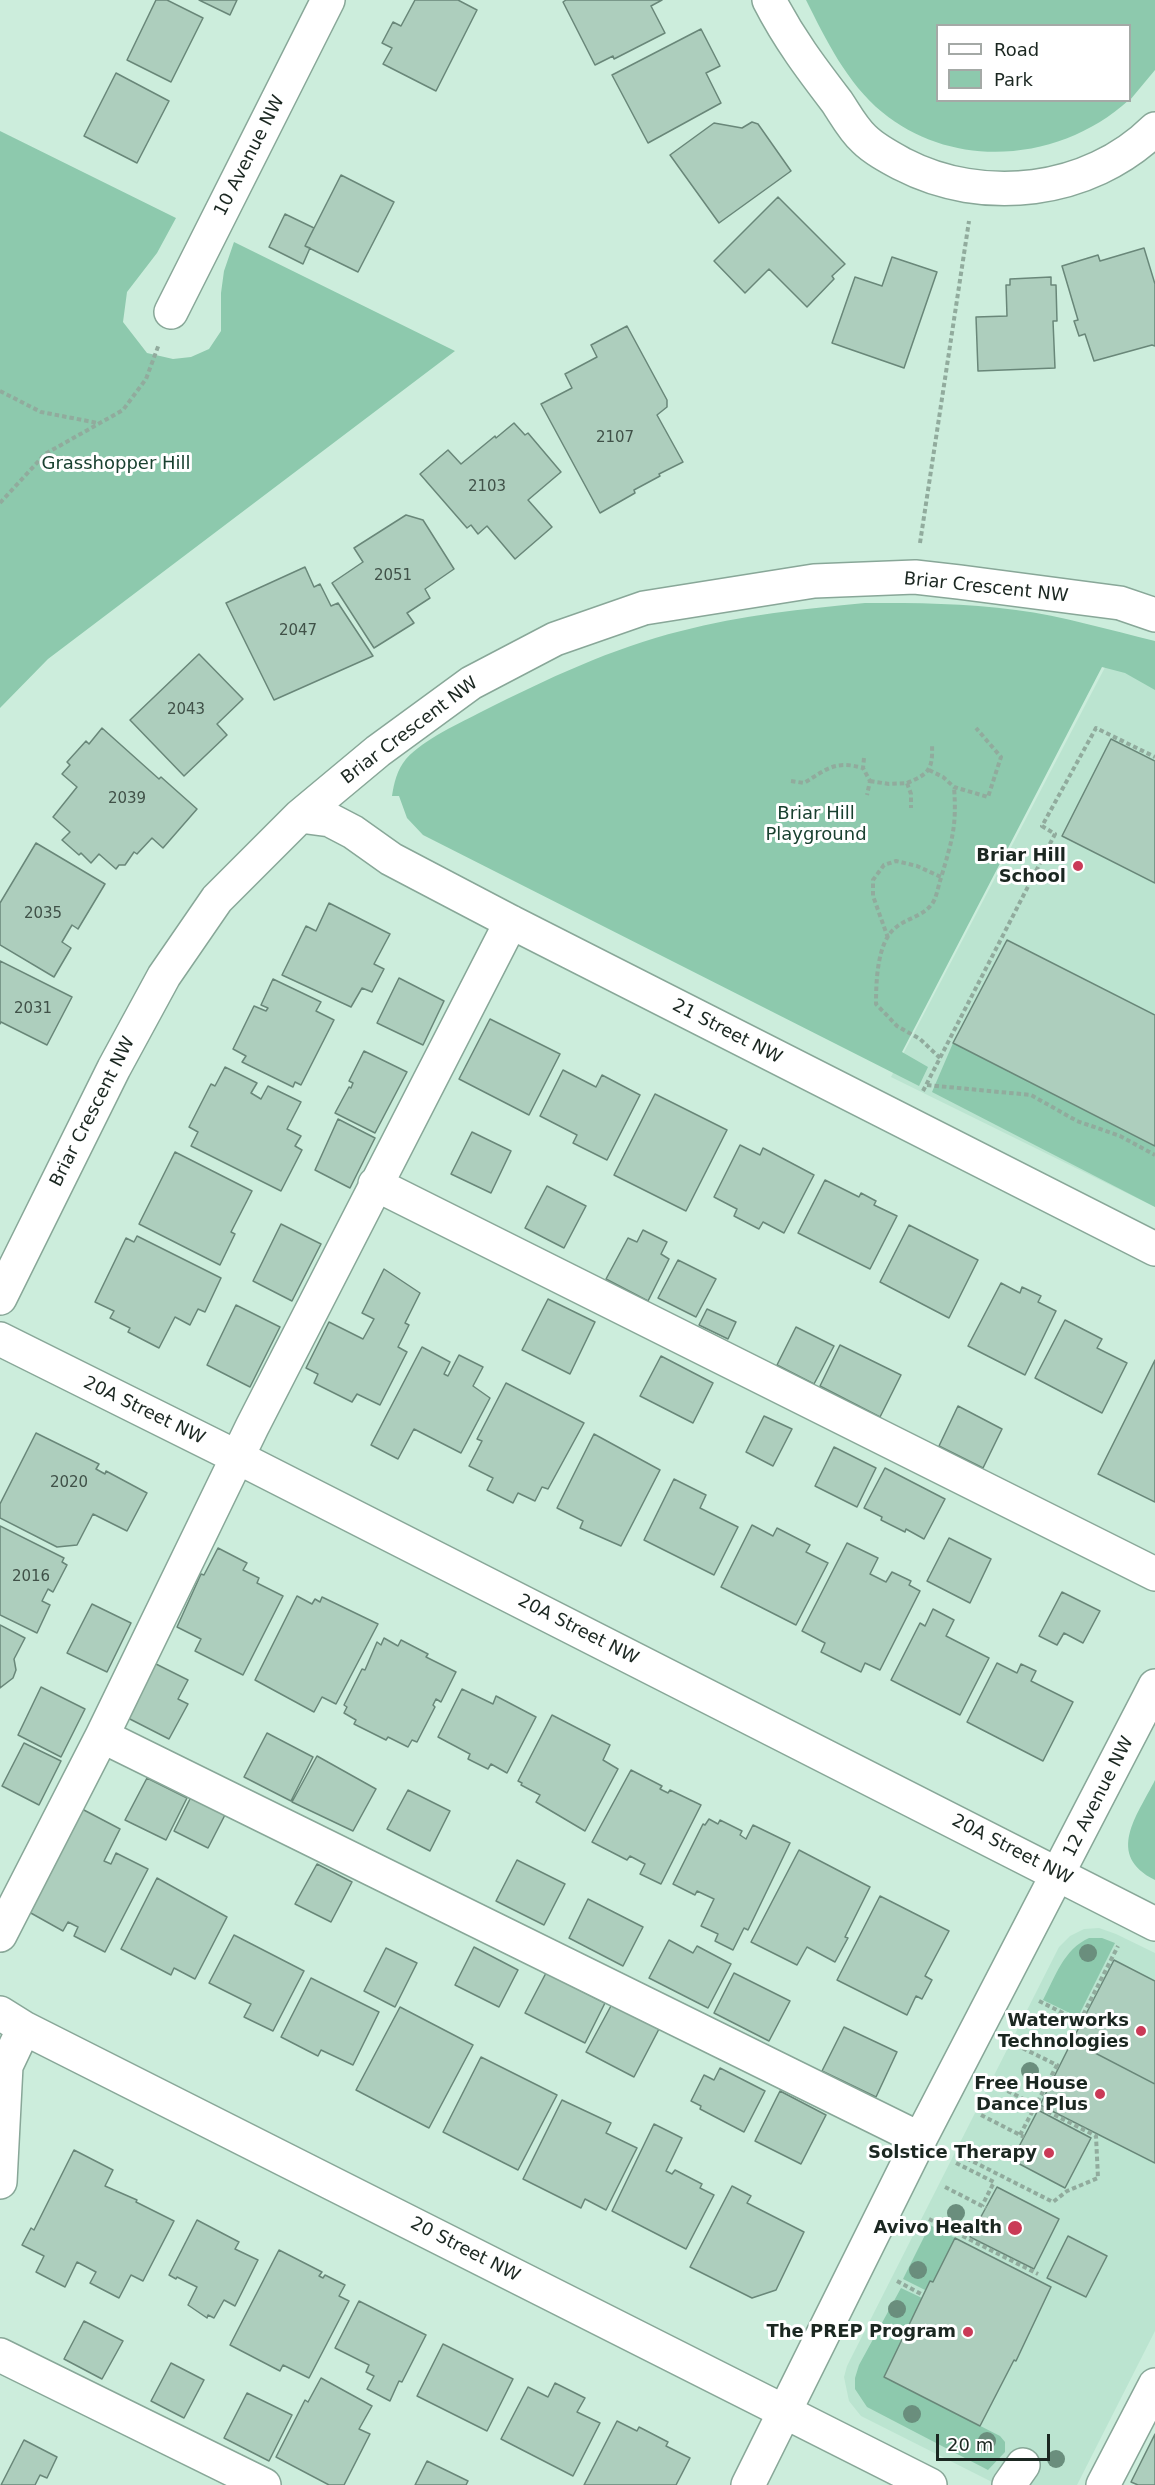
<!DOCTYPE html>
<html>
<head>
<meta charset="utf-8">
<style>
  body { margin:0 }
  #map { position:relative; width:1155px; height:2485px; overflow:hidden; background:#cceddc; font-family:"DejaVu Sans",sans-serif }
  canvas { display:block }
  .legend { position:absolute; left:936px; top:24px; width:195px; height:78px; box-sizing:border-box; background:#fff; border:2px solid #a4a9a6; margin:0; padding:8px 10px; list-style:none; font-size:18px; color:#1b2721 }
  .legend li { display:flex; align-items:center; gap:12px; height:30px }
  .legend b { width:30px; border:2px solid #a4a9a6 }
  .scale { position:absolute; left:936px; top:2434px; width:114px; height:27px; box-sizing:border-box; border:3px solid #1b2721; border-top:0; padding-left:8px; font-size:18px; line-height:21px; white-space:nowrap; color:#1b2721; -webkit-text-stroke:4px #fff; paint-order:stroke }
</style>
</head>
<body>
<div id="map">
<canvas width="1155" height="2485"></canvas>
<ul class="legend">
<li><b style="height:8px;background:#fff"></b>Road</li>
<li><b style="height:16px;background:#8dc9ad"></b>Park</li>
</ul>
<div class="scale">20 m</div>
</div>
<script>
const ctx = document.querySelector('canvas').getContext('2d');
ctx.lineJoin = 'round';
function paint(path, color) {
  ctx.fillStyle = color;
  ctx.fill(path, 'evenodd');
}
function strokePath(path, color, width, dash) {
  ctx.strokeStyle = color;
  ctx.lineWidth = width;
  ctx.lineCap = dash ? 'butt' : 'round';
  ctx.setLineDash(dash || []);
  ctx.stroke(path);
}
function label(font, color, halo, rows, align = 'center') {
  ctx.font = font + ' "DejaVu Sans",sans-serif';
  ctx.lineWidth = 6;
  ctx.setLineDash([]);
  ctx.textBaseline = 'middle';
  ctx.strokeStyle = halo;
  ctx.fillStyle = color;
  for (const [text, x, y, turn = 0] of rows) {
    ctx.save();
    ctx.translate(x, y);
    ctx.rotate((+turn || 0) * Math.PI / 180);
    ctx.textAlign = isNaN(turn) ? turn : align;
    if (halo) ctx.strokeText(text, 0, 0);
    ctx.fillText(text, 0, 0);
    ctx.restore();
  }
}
const built = new Path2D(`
  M1113,652l42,3v552l-264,-130z
  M1099,1928l17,6 39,19v378l-78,154h-79l-137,-69 -12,-15 -5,-24 3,-11 212,-419 11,-11 14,-7z`);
const green = new Path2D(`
  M806,0h349v70l-25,30v-74h-192v74h191c-67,61 -174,72 -247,12 -35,-29 -56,-72 -76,-112z
  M0,131l176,87 -19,35 -30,39 -4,30 24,31 26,6 18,-2 18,-8 12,-18v-38l3,-22 10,-29 221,109 -407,308 -48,49z
  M865,603c51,0 101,0 151,7 47,6 93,20 139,31v49l-30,-17 -23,-6 -200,385 26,15 -9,19 -496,-251 -16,-17 -8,-22h-7c2,-13 5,-26 14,-37 18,-20 54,-36 77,-48 64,-32 129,-63 198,-80 60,-16 122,-22 184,-28z
  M953,1043l202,103v61l-223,-115z
  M1155,1780v100c-50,-25 -18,-64 0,-100z
  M1089,1938h13l13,5 -37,74 -35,-17c12,-23 21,-51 46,-62z
  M930,2225l25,13 -22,44 -3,-1 -5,9 -22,-11z
  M901,2288l21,10 -38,79 116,59 5,6v10l-17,18 -121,-63 -12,-18v-11l4,-13z`);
const building = new Path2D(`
  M156,0h11l36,18 -32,64 -44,-22z
  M199,0h38l-7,15z
  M415,0h43l19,10 -41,81 -53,-27 9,-16 -10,-5 11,-21 8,4z
  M566,0h96l-11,6 14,27 -51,26 -1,-3 -18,9 -32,-63z
  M701,29l19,37 -14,7 15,30 -73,40 -36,-68z
  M116,73l53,28 -32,62 -53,-27z
  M752,122l6,2 33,47 -72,52 -49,-68 44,-32 28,5z
  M341,175l53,27 -36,70 -53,-26z
  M778,197l67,67 -13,12 2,3 -27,28 -38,-38 -24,24 -31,-32z
  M285,214l29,14 -9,18 5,2 -7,16 -34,-17z
  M1144,248l11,36v62l-3,-1 -58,16 -9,-27 -6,2 -5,-15 4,-1 -16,-54 36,-11 2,6z
  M892,257l45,15 -33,96 -72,-25 23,-66 27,9z
  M1051,277v8h5l1,36h-4l2,47 -77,3 -2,-54 31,-1 -1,-31h4v-6z
  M627,326l40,74v7l-10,8 26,47 -24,12 1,2 -26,14 1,3 -35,20 -59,-109 31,-16 -7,-14 32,-17 -6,-12z
  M514,423l11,12 3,-2 33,39 -33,28 24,27 -37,32 -28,-33 -9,8 -7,-9 -4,3 -47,-54 28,-24 13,14 34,-28 1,2z
  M406,515l17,5 31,49 -29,20 5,9 -23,15 7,10 -40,25 -42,-65 31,-21 -9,-14z
  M305,567l9,20 6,-3 11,22 7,-3 35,53 -99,44 -48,-97z
  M199,654l44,45 -26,25 10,11 -43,41 -54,-56z
  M102,728l57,51 2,-2 36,32 -34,39 -11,-10 -15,16 -3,-2 -9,13h-6l-3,4 -17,-15 -8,9 -10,-10 -2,2 -17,-15 8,-8 -17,-15 24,-30 -15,-13 8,-9 -3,-3 19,-21 3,3z
  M1111,739l44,22v122l-93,-47z
  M36,843l69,41 -27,45 -6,-4 -10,17 9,6 -17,29 -54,-32v-42z
  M329,903l61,31 -16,30 10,5 -12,23 -10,-4 -11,19 -69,-32 24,-49 10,5z
  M1007,940l148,75v131l-202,-103z
  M0,961l72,36 -25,48 -46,-23 -1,2z
  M399,978l45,23 -21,44 -46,-22z
  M273,979l48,23 -5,9 18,9 -33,65 -6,-3 -2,5 -51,-25 4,-6 -13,-7 21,-43 12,5 2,-3 -7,-3z
  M490,1019l70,35 -31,61 -70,-36z
  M364,1051l43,21 -32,61 -40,-20 14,-26 2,1 2,-5 -4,-2z
  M225,1067l32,16 -6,10 10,6 7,-13 33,16 -14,27 14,7 -6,10 7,4 -21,41 -90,-45 7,-14 -9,-5 22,-43 4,2z
  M563,1070l33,17 6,-12 38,20 -33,65 -34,-17 4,-8 -37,-19z
  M655,1094l72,36 -41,81 -72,-36z
  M338,1119l37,19 -25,50 -35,-18z
  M472,1132l39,19 -20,42 -40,-19z
  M740,1145l20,10 3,-7 51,27 -30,58 -21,-11 -4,7 -25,-13 3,-7 -23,-12z
  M175,1152l77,39 -21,41 4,2 -15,31 -81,-41z
  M825,1180l34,17 2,-4 15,8 -2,4 23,11 -27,53 -72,-36z
  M547,1186l39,20 -22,42 -39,-20z
  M281,1224l40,20 -29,57 -39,-20z
  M909,1225l69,35 -29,58 -69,-36z
  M643,1230l24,12 -6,12 8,5 -21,42 -42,-22 22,-41 9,4z
  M137,1236l84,42 -16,34 -7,-3 -8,16 -15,-8 -16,31 -31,-16 2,-4 -20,-10 4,-7 -19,-9 31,-64 8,4z
  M678,1260l38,19 -20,38 -38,-19z
  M384,1269l36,24 -15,30 4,2 -11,22 9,5 -27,53 -23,-11 -5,8 -38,-19 4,-9 -12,-6 23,-46 34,17 11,-20 -12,-6z
  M1001,1283l19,10 2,-6 19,9 -3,6 18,9 -31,64 -57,-29z
  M548,1299l47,23 -25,52 -48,-24z
  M236,1305l44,22 -30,60 -43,-22z
  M707,1309l29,13 -8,17 -29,-14z
  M1065,1320l37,19 -5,9 30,15 -25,50 -67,-35z
  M796,1327l38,19 -20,38 -37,-19z
  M840,1345l61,30 -21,42 -60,-31z
  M422,1347l28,15 -6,12 4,2 11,-21 24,12 -10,19 17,12 -29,55 -47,-24 -16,30 -27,-14z
  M661,1356l52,27 -20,40 -53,-27z
  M1155,1360v142l-57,-28z
  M506,1383l78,40 -36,66 -6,-2 -7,14 -17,-8 -5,10 -26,-13 6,-12 -24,-12 13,-25 -5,-2z
  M958,1406l44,23 -19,39 -44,-22z
  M764,1416l28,13 -19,37 -27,-14z
  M36,1433l63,31 -3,5 9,5 1,-3 41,22 -20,38 -34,-17 -16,31 -20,2 -57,-29v-14z
  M594,1434l66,36 -39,76 -41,-18 3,-7 -26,-13z
  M834,1447l42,21 -19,39 -42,-21z
  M885,1468l60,31 -21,40 -18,-10 -1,3 -24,-12 1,-3 -18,-9z
  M674,1479l32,16 -6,13 38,19 -24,48 -70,-35z
  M752,1525l21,11 4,-8 33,17 -4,7 22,11 -32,62 -75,-38z
  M0,1526l64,32 -2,4 5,3 -14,27 -5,-3 -6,12 8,4 -13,28 -37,-18z
  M949,1538l42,21 -21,44 -43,-22z
  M847,1543l31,15 -8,16 16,8 6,-10 19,9 -2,4 11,6 -40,79 -15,-7 -4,9 -40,-20 4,-9 -23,-12z
  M218,1548l29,15 -4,7 16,8 -2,5 26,13 -40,79 -48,-24 6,-12 -24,-12 24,-53 3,1z
  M1062,1592l38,19 -17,32 -19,-10 -7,12 -18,-9z
  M297,1596l15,8 3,-5 5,3 2,-5 56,27 -42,80 -14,-7 -8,15 -59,-32z
  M92,1604l39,19 -24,49 -40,-19z
  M933,1609l21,11 -8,16 43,22 -29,57 -69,-35 29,-57 5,3z
  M0,1625l25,13 -11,21 2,11 -3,8 -13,10z
  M384,1638l14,8 3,-6 27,14 -2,3 30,15 -15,30 -5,-3 -3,6 2,2 -18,35 -5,-2 -4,7 -20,-10 -2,3 -32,-16 2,-4 -12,-7 3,-6 -3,-2 18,-36 3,1 12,-28 4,3z
  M152,1662l36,18 -10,19 10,5 -19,35 -45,-23z
  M997,1663l20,10 4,-9 15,7 -5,10 42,21 -30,59 -76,-39z
  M41,1687l44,22 -24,48 -43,-22z
  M462,1689l31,15 3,-8 40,21 -29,56 -16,-9 -3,5 -20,-10 2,-5 -32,-17z
  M552,1715l58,30 -7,15 15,9 -33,62 -49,-29 4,-7 -19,-10 1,-2 -4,-2z
  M267,1733l46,24 -22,44 -47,-24z
  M24,1743l37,18 -22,44 -37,-19z
  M317,1756l59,33 -23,42 -61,-29z
  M631,1770l31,16 -2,3 8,4 2,-3 31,15 -40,79 -21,-10 5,-10 -15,-8 -3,4 -35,-18z
  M147,1778l40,20 -21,42 -41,-20z
  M408,1790l42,21 -20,40 -43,-22z
  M193,1793l34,18 -19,37 -34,-17z
  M82,1809l38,20 -16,32 7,3 5,-11 32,16 -43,83 -31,-16 4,-9 -10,-5 -5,9 -34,-19z
  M709,1819l9,5 2,-4 22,11 -2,4 6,4 7,-14 37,18 -42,87 -4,-2 -11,22 -18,-9 3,-7 -17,-8 13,-27 -17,-8 -2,4 -22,-11 30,-60 2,1z
  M799,1850l71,37 -25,50 3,1 -13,24 -28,-15 -10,18 -46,-23z
  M517,1860l48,24 -21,41 -48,-24z
  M317,1864l35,18 -21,40 -36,-18z
  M157,1878l70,39 -32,62 -21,-11 -3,7 -50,-26z
  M880,1896l69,35 -24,45 7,4 -10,19 -6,-3 -9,19 -70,-35z
  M588,1899l55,28 -20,39 -54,-28z
  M234,1935l70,36 -31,60 -29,-14 7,-13 -42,-21z
  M669,1940l24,13 4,-7 34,18 -23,44 -59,-30z
  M474,1947l44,23 -19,37 -44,-22z
  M386,1948l31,15 -22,44 -31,-16z
  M1114,1960l41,21v103l-83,-43z
  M546,1973l59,30 -20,40 -60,-30z
  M734,1973l56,28 -21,40 -55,-28z
  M311,1978l68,34 -26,53 -32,-15 -3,6 -37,-19z
  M612,2004l47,25 -25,48 -48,-25z
  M400,2007l73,38 -44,83 -73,-38z
  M844,2027l53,25 -21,45 -54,-26z
  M1072,2041l83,43v79l-115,-58z
  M481,2057l76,38 -39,75 -75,-38z
  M720,2068l45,23 -21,41 -44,-23 1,-3 -10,-5 13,-26 10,5z
  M780,2091l46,24 -25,49 -46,-23z
  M562,2100l49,23 -5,10 31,15 -31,62 -21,-11 -4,9 -58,-29z
  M1038,2110l53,28 -26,50 -53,-28z
  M654,2124l28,14 -16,33 6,3 3,-4 27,14 -2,4 14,7 -28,54 -74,-38z
  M74,2150l39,20 -8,16 32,14 -1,2 38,19 -31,60 -12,-6 -12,23 -29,-15 6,-11 -19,-10 -12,25 -29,-15 8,-16 -22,-11 9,-17 3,2z
  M732,2186l19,10 -4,7 57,29 -28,58 -24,8 -62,-31z
  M997,2187l62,32 -25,50 -64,-32z
  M197,2220l42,22 -4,7 23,11 -23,46 -11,-6 -10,18 -6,-3 -1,3 -19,-13 9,-18 -20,-10 -1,2 -7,-4z
  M1068,2236l39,20 -21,41 -39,-19z
  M955,2238l96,49 -35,74 -2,-1 -34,66 -96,-49 46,-96 3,1z
  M279,2250l43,22 -3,4 4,2 2,-3 20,10 -6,11 10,5 -40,77 -26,-13 -3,6 -50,-26z
  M359,2301l67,34 -24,47 -3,-1 -9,20 -23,-12 7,-13 -8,-4 3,-7 -34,-17z
  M84,2321l39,20 -21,38 -38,-20z
  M443,2344l70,35 -26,52 -70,-35z
  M171,2363l33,17 -20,38 -33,-17z
  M321,2378l51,28 -13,23 11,5 -26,51h-15l-53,-28 29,-57 3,2z
  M555,2383l30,15 -8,14 23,11 -27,53 -72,-37 27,-52 20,10z
  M247,2393l45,22 -23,46 -45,-23z
  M617,2421l20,10 2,-4 29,15 -2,4 24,12 -14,27h-92z
  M1155,2434v51h-17l-7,-3z
  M24,2440l33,17 -10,21 -7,-3 -5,10h-34z
  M427,2461l41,20 -2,4h-51z`);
const path = new Path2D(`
  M0,391l41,21 57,11
  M0,503l45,-49 78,-44 23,-31 13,-35
  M920,543l49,-322
  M864,758l-1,10 7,13 -3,14
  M929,770l14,7 11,10 34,10 13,-40 -25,-29
  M791,781l13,2c23,-14 31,-23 59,-15
  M870,781l19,3 18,-1 4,11v14
  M907,783c22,-9 26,-14 25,-38
  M888,938l-15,-42v-16l11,-15 12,-4 21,5 24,11
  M940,1058l-20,-19 -23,-13 -21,-22c0,-21 1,-60 18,-75 12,-11 28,-12 38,-25 5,-7 6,-18 9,-26 11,-38 16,-51 13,-91
  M927,1085l104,10 46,26 43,15 35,19
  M923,1091l132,-257 -13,-8 54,-98 59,29
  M1039,2001l42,21
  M1080,2021l38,-75
  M1016,2045l43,21
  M981,2115l43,22
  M1020,2135l37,-70
  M960,2155l93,47 14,-11 31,-13 -2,-42 -100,-51
  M956,2163l38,19 -12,24
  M945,2187l41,21
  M929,2219l109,55
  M897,2281l26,14`);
const minor = new Path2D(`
  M769,0c20,39 42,68 68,102 8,12 16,27 27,37 10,10 25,18 38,25 81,42 187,30 253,-35
  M171,312l157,-312
  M300,816l30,4 23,12 38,27 120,63 644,327
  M375,1184l780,390
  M0,1298l114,-230 50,-92 53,-77 83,-83 78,-65 93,-68 84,-44 89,-31 170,-27 101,-4 44,5 161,21 35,12
  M0,1339l239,119 916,466
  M102,1736l818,403
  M0,1935l102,-199 150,-309 259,-505
  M0,2013l24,15 906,457
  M0,2182l6,-116 18,-38
  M0,2355l264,130
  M748,2485l172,-346 235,-453
  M1009,2485l14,-20
  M1103,2485l52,-100`);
const trees = [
  [1088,1953],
  [1030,2071],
  [956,2213],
  [918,2270],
  [897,2309],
  [912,2414],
  [987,2441],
  [1056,2459]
];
const markers = [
  [1078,866,6,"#ca3a57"],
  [1141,2031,6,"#ca3a57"],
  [1100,2094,6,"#ca3a57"],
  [1049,2153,6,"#ca3a57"],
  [1015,2228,8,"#ca3a57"],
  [968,2332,6,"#ca3a57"]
];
const numberNames = [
  ["2107",615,438],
  ["2103",487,487],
  ["2051",393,576],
  ["2047",298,631],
  ["2043",186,710],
  ["2039",127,799],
  ["2035",43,914],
  ["2031",33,1009],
  ["2020",69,1483],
  ["2016",31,1577]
];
const streetNames = [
  ["10 Avenue NW",250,156,-63],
  ["Briar Crescent NW",986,588,6],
  ["Briar Crescent NW",410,731,-37],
  ["21 Street NW",727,1032,27],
  ["Briar Crescent NW",93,1112,-63],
  ["20A Street NW",144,1411,26],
  ["20A Street NW",578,1630,27],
  ["12 Avenue NW",1099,1797,-63],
  ["20A Street NW",1012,1850,27],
  ["20 Street NW",465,2250,27]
];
const parkNames = [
  ["Grasshopper Hill",116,464],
  ["Briar Hill",816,814],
  ["Playground",816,835]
];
const poiNames = [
  ["Briar Hill",1066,856],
  ["School",1066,877],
  ["Waterworks",1129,2021],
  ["Technologies",1129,2042],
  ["Free House",1088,2084],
  ["Dance Plus",1088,2105],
  ["Solstice Therapy",1037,2153],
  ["Avivo Health",1002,2228],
  ["The PREP Program",956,2332]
];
paint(built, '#bbe4d0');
paint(green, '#8dc9ad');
paint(building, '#adcebd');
strokePath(building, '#698779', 1.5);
strokePath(minor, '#88a798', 36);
strokePath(path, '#91ab9d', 4, [4.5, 3]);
strokePath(minor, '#fff', 33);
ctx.fillStyle = '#6a8e7d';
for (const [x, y] of trees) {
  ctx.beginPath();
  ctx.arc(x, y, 9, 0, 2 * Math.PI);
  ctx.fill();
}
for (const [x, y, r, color] of markers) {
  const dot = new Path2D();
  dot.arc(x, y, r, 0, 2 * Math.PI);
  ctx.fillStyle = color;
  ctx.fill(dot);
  strokePath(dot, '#fff', 2);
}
label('15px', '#405148', null, numberNames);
label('18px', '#1b2721', '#fff', streetNames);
label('18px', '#194130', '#fff', parkNames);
label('bold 18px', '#1b2721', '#fff', poiNames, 'right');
</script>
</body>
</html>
